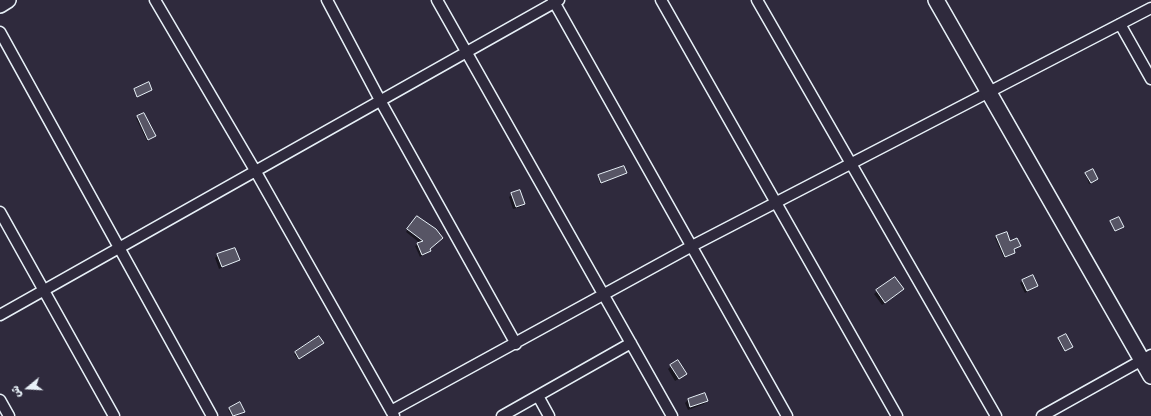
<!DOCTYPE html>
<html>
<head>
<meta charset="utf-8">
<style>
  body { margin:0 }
  #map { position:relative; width:1151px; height:416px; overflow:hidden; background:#2f2a3d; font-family:Itim,"Playpen Sans Arabic",sans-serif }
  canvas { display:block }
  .north { position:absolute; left:8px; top:368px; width:40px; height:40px; -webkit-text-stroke:3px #2f2a3d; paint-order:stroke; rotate:252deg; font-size:11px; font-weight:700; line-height:16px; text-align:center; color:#e8f1f8 }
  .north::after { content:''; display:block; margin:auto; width:14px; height:18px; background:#e8f1f8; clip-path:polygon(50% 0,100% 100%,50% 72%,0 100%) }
</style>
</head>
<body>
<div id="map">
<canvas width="1151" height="416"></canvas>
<div class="north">ش</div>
</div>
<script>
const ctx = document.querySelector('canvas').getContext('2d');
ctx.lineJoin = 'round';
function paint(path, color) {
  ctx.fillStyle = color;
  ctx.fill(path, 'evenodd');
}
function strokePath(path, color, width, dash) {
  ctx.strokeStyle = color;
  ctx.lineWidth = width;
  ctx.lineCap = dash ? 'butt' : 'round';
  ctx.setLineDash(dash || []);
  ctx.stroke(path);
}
const shadow = new Path2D(`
  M143,114l10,23 -6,4 -11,-23z
  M626,173l-26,11 -2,-7 1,-1z
  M1086,174l10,6 -7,4z
  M512,194l11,10 -2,3 -8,2 -4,-12z
  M415,219l14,32 -9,6 -5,-11 5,-3 -14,-11z
  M1111,222l11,6 -8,3z
  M1007,234l2,8 10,4 -6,4v4l-9,4 -9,-20z
  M218,255l20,5 -19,9 -4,-11z
  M894,278l6,14 -18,13 -8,-11z
  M1023,281l14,5 -12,7 -5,-10z
  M319,338l2,6 -23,15 -4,-5z
  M1059,338l11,10 -6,3 -6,-11z
  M671,366l12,10 -8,5 -7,-12z
  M704,394l3,7 -3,3 -16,6 -3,-7 3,-3z
  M239,403l3,10 -10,3 -4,-6z`);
const building = new Path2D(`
  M149,82l3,8 -15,7 -3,-8z
  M144,113l12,23 -8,4 -11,-24z
  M624,166l3,7 -26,10 -3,-8z
  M1093,169l5,10 -7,4 -6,-10z
  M520,190l5,14 -9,3 -5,-14z
  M417,216l19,13 7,9 -13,11 1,2 -9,4 -5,-12 6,-2 -16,-12z
  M1119,217l5,10 -9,4 -5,-10z
  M1007,232l3,9 7,-3 4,8 -7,3 1,4 -10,4 -9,-21z
  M235,248l5,12 -18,7 -5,-13z
  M1033,275l5,11 -11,5 -5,-11z
  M895,277l9,12 -19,14 -9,-13z
  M1066,334l7,13 -8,4 -7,-13z
  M319,336l5,7 -25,16 -4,-7z
  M678,360l9,14 -8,5 -9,-14z
  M705,393l3,8 -18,6 -2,-8z
  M240,402l5,10 -12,4 -4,-8z`);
const street = new Path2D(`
  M155,0l101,172 138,244
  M327,0l54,102 135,242
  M437,0l235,416
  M553,0l234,416
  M661,0l236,416
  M757,0l239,416
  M1120,24l31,55
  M0,32l212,384
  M0,212l114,204
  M0,315l559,-315
  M538,396l11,20
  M0,400l9,16
  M391,411l301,-165 459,-238
  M502,416l129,-73
  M1042,416l109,-61`);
const secondary = new Path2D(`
  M936,0l215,376
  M0,5l8,-5`);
paint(shadow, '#0007');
paint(building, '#575565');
strokePath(building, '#e8f1f8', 1);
strokePath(street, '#e8f1f8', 13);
strokePath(secondary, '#e8f1f8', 18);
strokePath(street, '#2f2a3d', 10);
strokePath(secondary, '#2f2a3d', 15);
</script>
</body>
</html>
